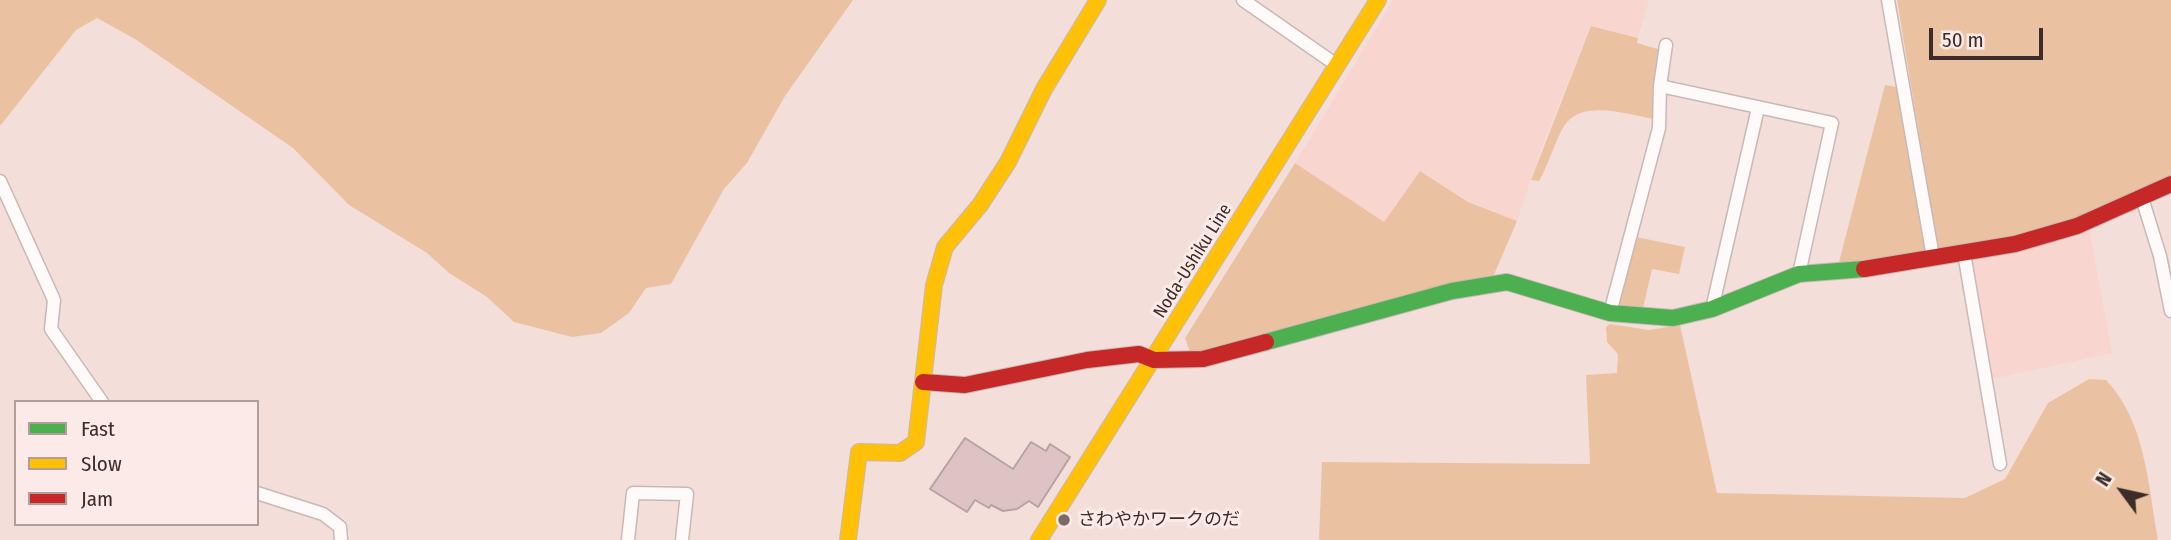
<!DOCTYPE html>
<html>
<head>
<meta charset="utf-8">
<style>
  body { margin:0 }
  #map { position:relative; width:2171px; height:540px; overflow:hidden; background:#f4deda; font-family:"Fira Sans Condensed",sans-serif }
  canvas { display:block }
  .legend { position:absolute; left:14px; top:400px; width:245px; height:126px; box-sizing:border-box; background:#fbeae7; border:2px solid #af9e9b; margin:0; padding:9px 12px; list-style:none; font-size:21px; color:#3c2c2a }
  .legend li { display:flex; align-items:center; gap:14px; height:35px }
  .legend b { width:35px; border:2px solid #af9e9b }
  .north { position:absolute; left:2087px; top:456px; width:70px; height:70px; -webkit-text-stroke:5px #fbeae7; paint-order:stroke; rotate:303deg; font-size:19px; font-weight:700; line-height:28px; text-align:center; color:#3c2c2a }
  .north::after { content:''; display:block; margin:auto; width:24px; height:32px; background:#3c2c2a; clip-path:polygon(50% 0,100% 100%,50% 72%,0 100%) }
  .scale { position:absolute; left:1929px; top:28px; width:114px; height:32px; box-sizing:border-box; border:4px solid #3c2c2a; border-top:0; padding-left:9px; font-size:21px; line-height:24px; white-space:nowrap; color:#3c2c2a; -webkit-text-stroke:5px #fbeae7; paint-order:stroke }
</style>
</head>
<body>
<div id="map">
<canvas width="2171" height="540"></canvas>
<ul class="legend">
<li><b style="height:9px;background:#4caf50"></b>Fast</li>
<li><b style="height:9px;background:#ffc107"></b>Slow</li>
<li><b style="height:9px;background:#c62828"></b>Jam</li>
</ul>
<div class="north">N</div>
<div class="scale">50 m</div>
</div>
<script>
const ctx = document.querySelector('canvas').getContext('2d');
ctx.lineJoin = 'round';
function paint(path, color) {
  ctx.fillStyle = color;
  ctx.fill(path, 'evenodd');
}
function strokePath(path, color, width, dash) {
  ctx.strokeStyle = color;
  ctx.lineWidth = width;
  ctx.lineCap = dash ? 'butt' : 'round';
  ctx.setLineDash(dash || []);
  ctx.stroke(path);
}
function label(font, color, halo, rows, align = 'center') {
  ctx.font = font + ' "Fira Sans Condensed","Noto Sans JP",sans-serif';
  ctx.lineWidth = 6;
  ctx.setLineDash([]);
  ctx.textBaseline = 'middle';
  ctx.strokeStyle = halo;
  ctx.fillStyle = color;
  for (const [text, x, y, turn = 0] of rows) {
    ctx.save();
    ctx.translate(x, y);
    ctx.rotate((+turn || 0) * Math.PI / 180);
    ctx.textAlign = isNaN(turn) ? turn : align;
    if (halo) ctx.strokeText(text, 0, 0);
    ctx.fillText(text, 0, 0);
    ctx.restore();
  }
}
const built = new Path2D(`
  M1393,0h256l-11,38 -47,-12 -49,120 -25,75 -50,-20 -47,-30 -36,51 -89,-59z
  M2089,228l23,125 -120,26 -22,-121z`);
const green = new Path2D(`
  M0,0h853l-68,96 -38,67 -23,26 -53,95 -25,4 -17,25 -28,20 -29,4 -58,-15 -27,-25 -38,-24 -22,-20 -78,-48 -56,-57 -158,-109 -38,-21 -21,12 -76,96z
  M1897,0h274v178l-81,36 -67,20 -85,17z
  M1591,26l47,12 -1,5 24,7 -6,69c-27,-4 -73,-21 -91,7 -10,17 -15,38 -25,55l-8,-1z
  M1885,85l17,3 28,164 -74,13 -17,-3z
  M1295,163l89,59 36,-51 48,31 49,19 -24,56 -285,75h-18l-5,-14z
  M1636,237l49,10 -6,27 -27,-5 -9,39 -21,-1 -3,-5z
  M1610,324l39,6 31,-5 37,168 248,5 40,-19 43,-76 41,-24 17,1c40,42 42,105 52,160h-839l3,-78 268,2 -4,-89 31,-2 1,-19 -11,-12 -1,-15z`);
const building = new Path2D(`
  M965,438l48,31 18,-27 15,9 4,-7 20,13 -32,50 -9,-6 -12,8 -14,2 -12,-6 -2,3 -14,-8 -8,12 -37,-23z`);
const street = new Path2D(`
  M1243,0l95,66
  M1888,0l45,257
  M1660,86l172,37 -33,151
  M0,181l54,119 -3,29 51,73
  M2142,198l18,58 11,55
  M1964,253l36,211
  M1712,309l46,-201
  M1610,313l49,-185 1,-42 6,-41
  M257,493l66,21 17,13 1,13
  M628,540l5,-47 54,1 -5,46`);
const fast = new Path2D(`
  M1266,342l186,-51 55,-9 103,31 63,5 39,-9 87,-35 65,-5`);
const slow = new Path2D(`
  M848,540l11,-88 41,1 16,-11 18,-157 11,-38 35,-42 28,-43 36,-73 54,-89
  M1039,540l339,-540`);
const jam = new Path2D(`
  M1864,269l151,-25 62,-18 94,-42
  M923,382l42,3 122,-25 52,-6 15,6 49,-1 63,-17`);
const markers = [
  [1064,520,7,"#7c6a68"]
];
const streetNames = [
  ["Noda-Ushiku Line",1193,261,-58]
];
const poiNames = [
  ["さわやかワークのだ",1078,520]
];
paint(built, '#f9d5cf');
paint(green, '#ebc2a1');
paint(building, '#dfc2c3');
strokePath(building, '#b5a4a3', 2);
strokePath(street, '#c9b8b5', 15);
strokePath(fast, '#c9b8b5', 18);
strokePath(slow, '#c9b8b5', 18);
strokePath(jam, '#c9b8b5', 18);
strokePath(street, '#fdfaf9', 12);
strokePath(fast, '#4caf50', 16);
strokePath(slow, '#ffc107', 16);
strokePath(jam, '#c62828', 16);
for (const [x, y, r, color] of markers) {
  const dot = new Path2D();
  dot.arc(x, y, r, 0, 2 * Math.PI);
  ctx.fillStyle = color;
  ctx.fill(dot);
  strokePath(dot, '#fbeae7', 2.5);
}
label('18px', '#3c2c2a', '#fbeae7', streetNames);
label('18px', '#3c2c2a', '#fbeae7', poiNames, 'left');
</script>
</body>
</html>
